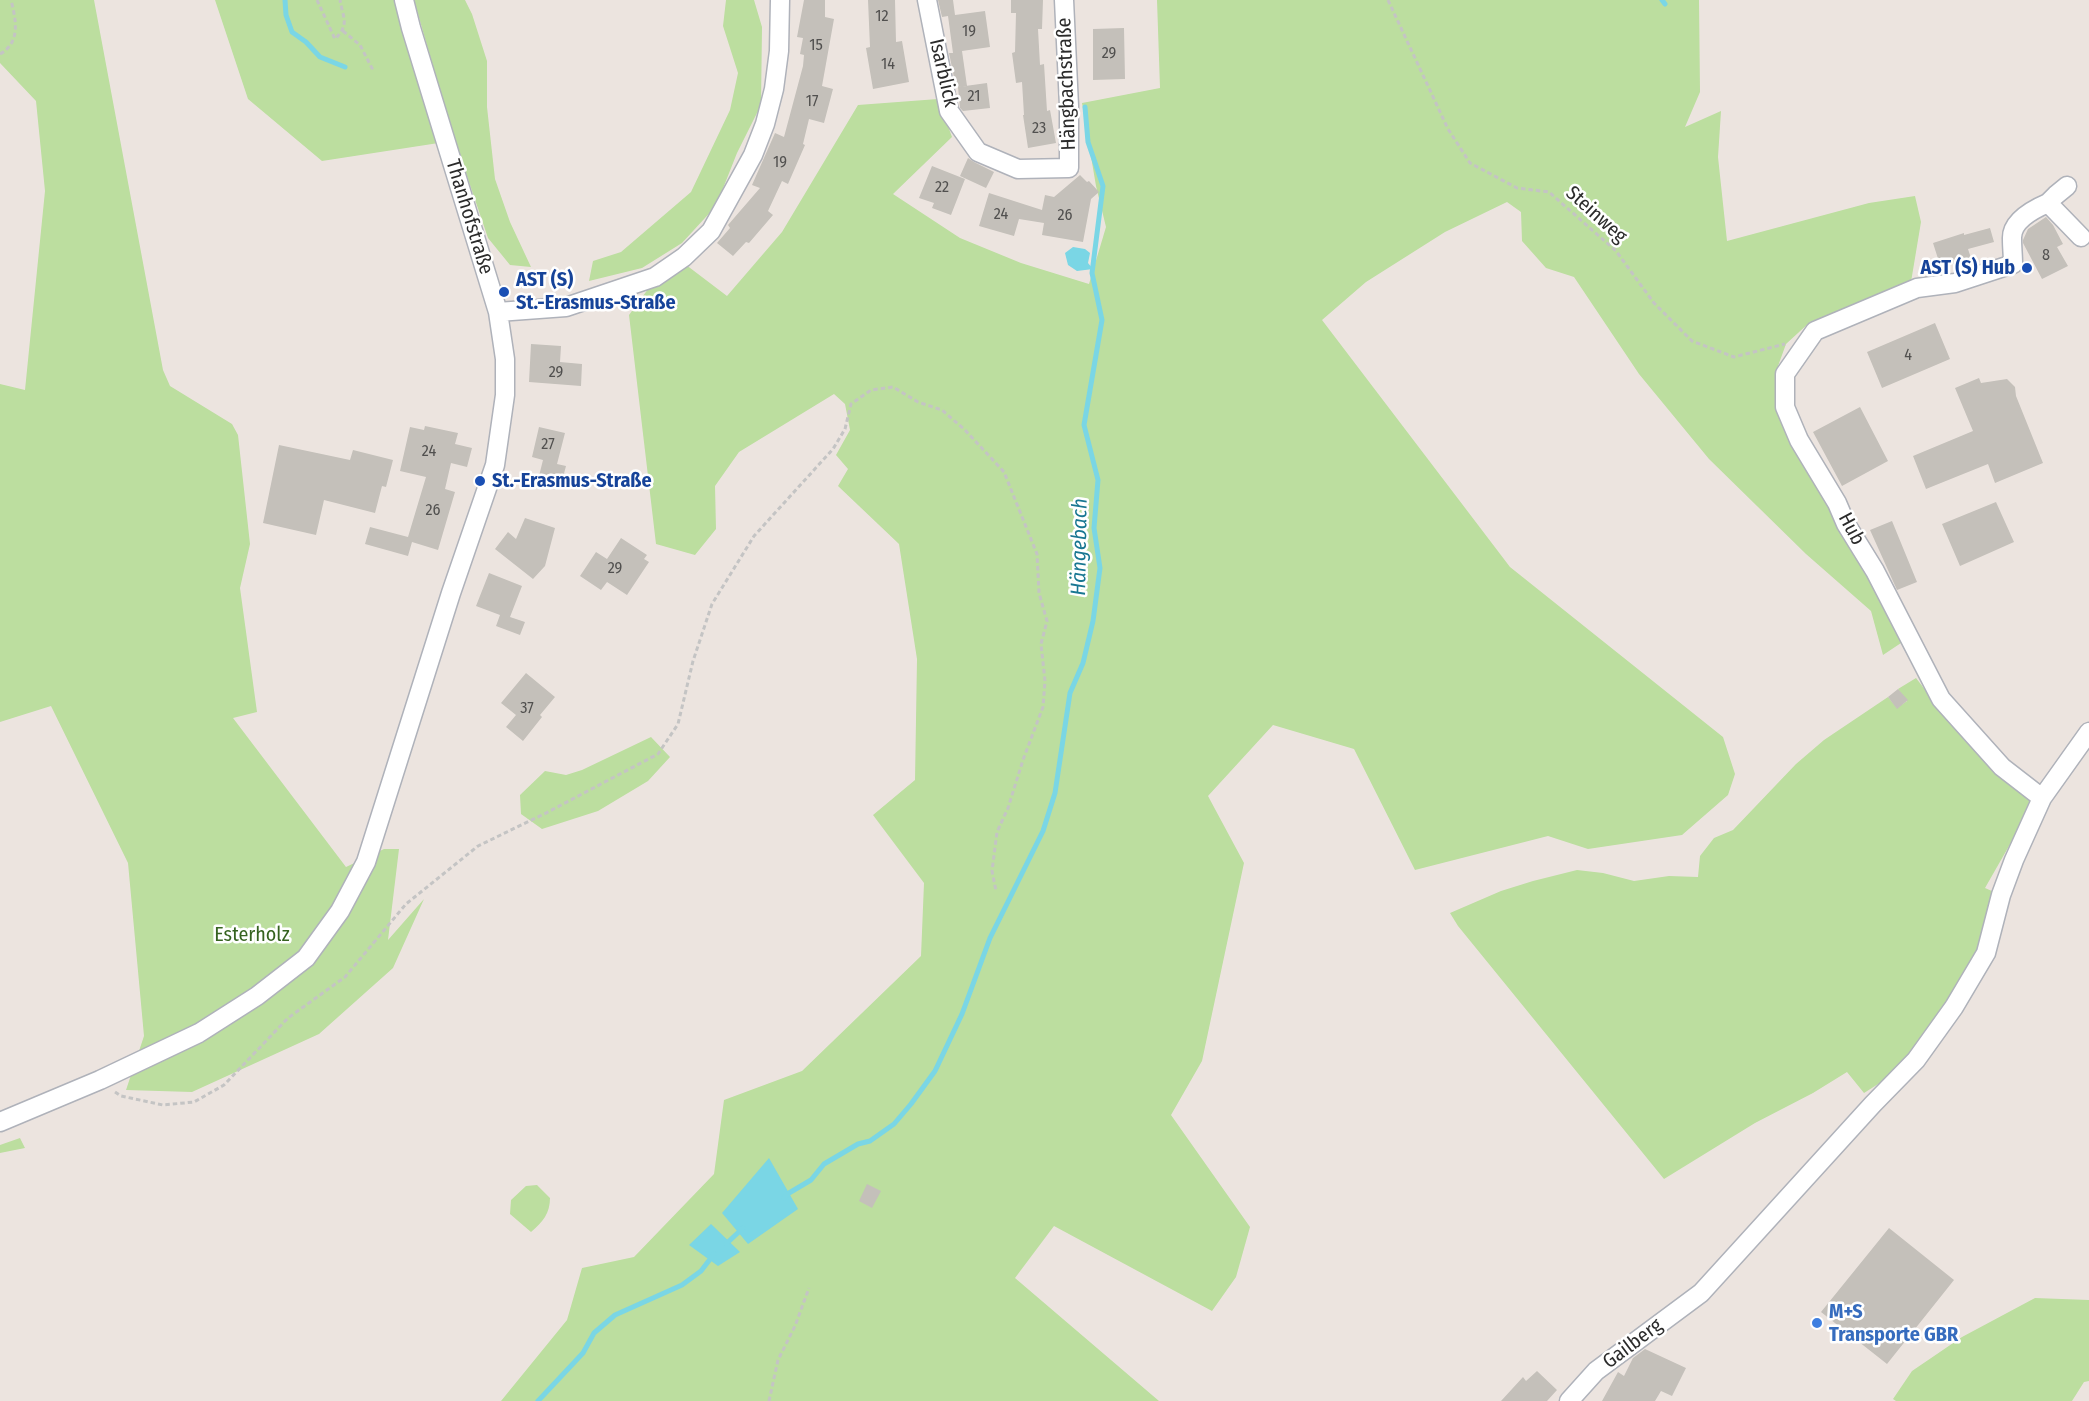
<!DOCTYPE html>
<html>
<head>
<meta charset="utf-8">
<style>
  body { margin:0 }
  canvas { display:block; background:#ece4df }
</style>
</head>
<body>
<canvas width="2089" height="1401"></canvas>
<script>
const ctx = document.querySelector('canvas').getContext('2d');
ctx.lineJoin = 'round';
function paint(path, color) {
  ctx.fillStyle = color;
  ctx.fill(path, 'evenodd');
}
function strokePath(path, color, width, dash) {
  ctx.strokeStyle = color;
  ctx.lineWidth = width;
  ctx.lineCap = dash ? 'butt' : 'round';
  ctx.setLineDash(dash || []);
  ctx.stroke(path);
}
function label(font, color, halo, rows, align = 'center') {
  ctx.font = font + ' "Fira Sans Condensed",sans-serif';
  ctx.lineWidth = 5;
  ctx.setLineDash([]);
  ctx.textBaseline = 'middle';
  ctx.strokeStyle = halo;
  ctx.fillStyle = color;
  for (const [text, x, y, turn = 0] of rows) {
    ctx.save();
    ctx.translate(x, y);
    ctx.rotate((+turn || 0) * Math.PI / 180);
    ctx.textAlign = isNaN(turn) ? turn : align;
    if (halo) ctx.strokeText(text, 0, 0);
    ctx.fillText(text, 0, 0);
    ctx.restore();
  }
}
const green = new Path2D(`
  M0,0h94l69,370 7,16 62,38 6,11 12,109 -10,44 17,124 -24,6 113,149 38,-18h15l-11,91 36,-41 -31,69 -74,66 -127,58 -66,-2 18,-54 -16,-173 -77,-157 -51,16v-338l25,6 20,-199 -9,-90 -36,-38z
  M215,0h190l40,142 -123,19 -74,-62z
  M414,0h51l7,14 15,47v46l8,72 15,43 21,45 -21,-2 -22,-27 -38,-112z
  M726,0h28l8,27 -1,78 -24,48 -21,53 -34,37 -40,25 -53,13 4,-20 28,-9 70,-60 39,-82 8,-37 -15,-47z
  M1157,0h542l1,92 -15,35 36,-16 -3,46 9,84 142,-38 46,-7 6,26 -10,60 -101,40 -24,22 -8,22 -2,38 17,40 35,58 9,20 67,119 -21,14 -12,-44 -65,-57 -97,-95 -70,-85 -65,-97 -28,-9 -24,-27 -1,-29 -14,-10 -62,30 -79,50 -44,38 188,247 213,170 12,37 -7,21 -46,40 -94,14 -40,-13 -133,34 -61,-121 -81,-24 -65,71 36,67 -42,198 -31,54 79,112 -14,50 -24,34 -158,-85 -39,52 144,123h-658l66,-81 15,-52 52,-11 80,-83 10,-74 78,-29 119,-115 3,-73 -51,-68 42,-35 2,-121 -18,-115 -61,-58 10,-17 -12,-14 14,-25 -5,-26 -11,-10 -95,58 -24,34 1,43 -21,26 -39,-11 -27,-229 44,-60 54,41 55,-64 76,-127 80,-6 14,38 -59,57 67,44 61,25 68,21 17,-57 -10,-41 -14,-83 78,-15z
  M1916,678l48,62 23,23 43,35 -5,20 -40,70 16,7 -15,58 -70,107 -52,33 -17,-21 -34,21 -58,30 -91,56 -206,-253 -8,-13 51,-22 32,-10 44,-11 26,3 31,8 35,-5 29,1 2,-21 14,-18 19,-8 63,-66 28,-24 64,-43 9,11 10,-7 -9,-12z
  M651,737l19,20 -22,24 -50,30 -56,18 -21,-15 -1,-19 25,-24 21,4 16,-5z
  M20,1138l5,10 -25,5v-8z
  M537,1185l13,13c0,15 -7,24 -19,34l-21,-18 1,-14 15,-14z
  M2035,1298l54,2v81l-5,1 -12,19h-176l-3,-2 19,-28 50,-34z`);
const water = new Path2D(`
  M1073,247l12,2 5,4 -2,10 5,6 -16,2 -9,-6 -3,-12z
  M769,1158l29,51 -50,35 -26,-31z
  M711,1224l29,28 -22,14 -29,-21z`);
const stream = new Path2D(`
  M285,0l1,15 6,17 14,10 14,15 25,10
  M1662,0l3,4
  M784,1198l5,-5 22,-13 13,-16 34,-20 12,-3 24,-17 17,-20 24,-33 27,-57 28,-76 53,-107 12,-38 15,-100 13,-30 10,-42 7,-53 -6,-40 4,-48 -14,-55 18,-105 -10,-47 11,-87 -15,-44 -3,-35
  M726,1244l17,-16
  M538,1401l45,-48 11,-20 21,-18 67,-30 19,-14 13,-17`);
const building = new Path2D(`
  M804,0h21v17l9,2 -12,67 11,3 -9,34 -15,-4 -6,25 2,1 -17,39 -6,-3 -14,30 5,4 -24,28 -3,-1 -13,14 -16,-13 13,-15 -2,-3 32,-37 -8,-3 23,-52 9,4 19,-71 1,-11 -4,-1 3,-16 -6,-1z
  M868,0h27l1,42 6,-1 7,41 -36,7 -7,-41 4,-1z
  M938,0h15l2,15 30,-4 5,36 -28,4 5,35 -11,1 -7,-34h4l-5,-37 -6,1z
  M1011,0h32l-1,29h-4l2,36 4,-1 3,47 3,-1 6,33 -28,5 -5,-33h1l-2,-33 -6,1 -4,-30 3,-1 1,-39h-5z
  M1124,28l1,51 -32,1v-51z
  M987,83l3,25 -27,3 -3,-3 -2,-21z
  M968,158l6,4 20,10 -8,16 -26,-12z
  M932,166l33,13 -14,36 -19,-7 2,-5 -15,-5z
  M1080,175l7,7 2,-1 10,11 -8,7 -8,43 -41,-7 2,-12 -25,-4 -5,17 -35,-10 10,-33 53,17 3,-15 9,2z
  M2046,217l7,8 10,19 -6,3 11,19 -26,13 -19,-36v-3l5,-11z
  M1990,228l4,14 -26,7 3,9 -30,10 -8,-25 31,-10v2z
  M1935,323l15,36 -68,29 -15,-36z
  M531,344l30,2 -1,16 22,2 -1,22 -52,-4z
  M1979,378l2,5 26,-4 8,8 1,9 27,67 -48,20 -7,-19 -62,25 -13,-33 60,-25 -18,-43z
  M1860,407l28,54 -46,25 -29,-54z
  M425,426l33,7 -3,11 17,4 -5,19 -16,-4 -6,26 10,3 -17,58 -26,-8 -4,14 -43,-12 5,-17 38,10 18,-60 -26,-6 10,-44 14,3z
  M539,427l26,6 -8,31 9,2 -5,19 -23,-5 5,-20 -11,-3z
  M279,445l71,15 3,-10 40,10 -7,27 -4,-1 -7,27 -51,-13 -8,35 -53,-12z
  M1996,502l18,40 -54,24 -18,-42z
  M525,518l30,10 -10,38 -12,13 -38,-30 13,-17 8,7z
  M1892,521l25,61 -20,8 -27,-60z
  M621,538l26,17 -3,4 5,3 -22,33 -20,-13 -6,8 -21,-14 16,-24 11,7z
  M489,573l33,13 -12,31 15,5 -5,13 -24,-9 4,-11 -24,-9z
  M526,673l29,24 -15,18 2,2 -19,24 -17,-14 10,-12 -15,-12z
  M1898,689l10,11 -11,9 -9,-12z
  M867,1184l14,7 -9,17 -13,-7z
  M1889,1228l65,52 -67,84 -66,-52z
  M1645,1349l41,19 -14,28 -11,-5 -6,10h-53l16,-29 6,4 9,-18z
  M1537,1371l20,19 -10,11h-46l22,-24 3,4z`);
const path = new Path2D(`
  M317,0l18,39c15,-15 8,-21 5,-39
  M1388,0l60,129 22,34 47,25 32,4 67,59 38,52 38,38 42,16 51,-13
  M343,31l17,14 14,27
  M0,54c21,-12 16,-34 11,-54
  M115,1092l6,4 42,9 31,-3 30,-17 64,-67 57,-41 61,-73 72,-58 66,-32 114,-60 20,-30 15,-63 19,-57 42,-68 79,-87 12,-20 6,-25 20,-14 22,-3 25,15 24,8 23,20 39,42 33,82 2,39 8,28 -6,23 4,37 -2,26 -20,53 -15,48 -11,24 -5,39 4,20
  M769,1401l9,-41 17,-34 14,-38`);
const minor = new Path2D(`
  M927,0l22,111 29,41 40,17 51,-1v-62l-5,-106
  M2067,186l-11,9 -8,8 33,34
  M498,312l68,-5 89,-30 29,-20 27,-26 42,-76 12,-31 9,-35 5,-38 1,-51
  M2042,798l-40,-31 -61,-68 -66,-128 -29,-47 -9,-21 -38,-63 -14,-33v-33l30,-43 102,-43 38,-5 58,-19c0,-9 -1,-16 -1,-25 -1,-18 22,-30 36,-36
  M0,1122l100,-42 99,-47 58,-37 49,-38 34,-47 26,-49 85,-269 44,-128 10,-70v-36l-7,-47 -87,-284 -7,-28
  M1569,1401l27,-30 105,-78 172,-189 43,-44 38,-53 32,-54 15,-58 13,-35 28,-62 47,-66`);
const markers = [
  [2027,268,6,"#1a4fb4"],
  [504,292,6,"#1a4fb4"],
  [480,481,6,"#1a4fb4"],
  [1817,1323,6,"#3f7fe0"]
];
const numberNames = [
  ["12",882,17],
  ["19",969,32],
  ["15",816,46],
  ["29",1109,54],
  ["14",888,65],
  ["21",974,97],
  ["17",812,102],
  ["23",1039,129],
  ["19",780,163],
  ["22",942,188],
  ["24",1001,215],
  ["26",1065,216],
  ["8",2046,256],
  ["4",1908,356],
  ["29",556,373],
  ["27",548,445],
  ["24",429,452],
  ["26",433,511],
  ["29",615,569],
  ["37",527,709]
];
const streetNames = [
  ["Isarblick",943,73,77],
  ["Hängbachstraße",1067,84,-92],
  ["Steinweg",1596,215,42],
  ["Thanhofstraße",469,217,73],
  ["Hub",1851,529,62],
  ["Gailberg",1633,1344,-37]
];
const transitNames = [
  ["AST (S) Hub",2015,268,"right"],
  ["AST (S)",516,280],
  ["St.-Erasmus-Straße",516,303],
  ["St.-Erasmus-Straße",492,481]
];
const parkNames = [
  ["Esterholz",252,935]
];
const shopNames = [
  ["M+S",1829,1312],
  ["Transporte GBR",1829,1335]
];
const waterNames = [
  ["Hängebach",1080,547,-89]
];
paint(green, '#bcde9f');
paint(water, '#7ad6e5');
strokePath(stream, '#7ad6e5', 5);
paint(building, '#c4c0ba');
strokePath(minor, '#afb2ba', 21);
strokePath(path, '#c4c4c4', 3, [4.5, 3]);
strokePath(minor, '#fff', 18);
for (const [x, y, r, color] of markers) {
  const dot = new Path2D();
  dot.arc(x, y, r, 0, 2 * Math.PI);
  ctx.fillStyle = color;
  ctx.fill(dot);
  strokePath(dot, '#fff', 2);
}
label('16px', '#51504f', null, numberNames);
label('20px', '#2b2b2b', '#fff', streetNames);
label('bold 20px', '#164399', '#fff', transitNames, 'left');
label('20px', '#366320', '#fff', parkNames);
label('bold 20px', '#366cbe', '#fff', shopNames, 'left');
label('italic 21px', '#187792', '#fff', waterNames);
</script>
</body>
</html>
